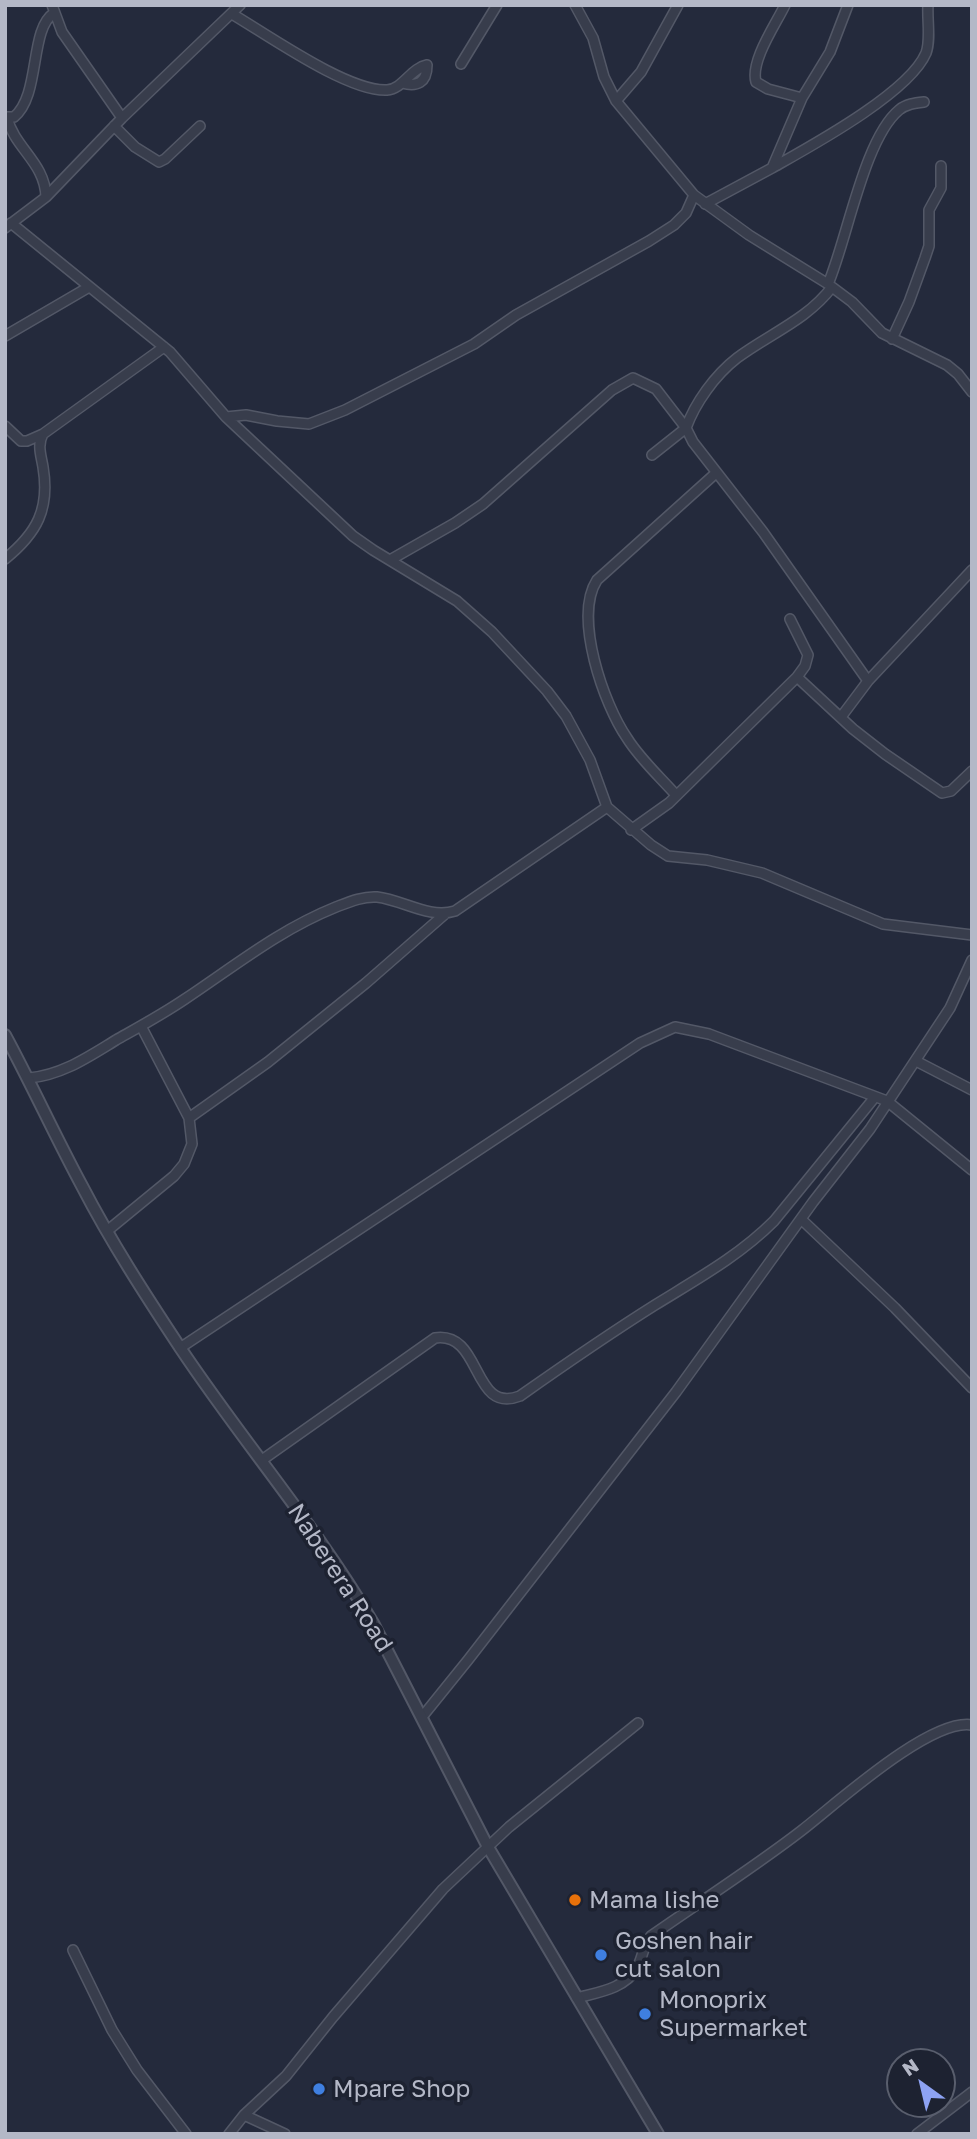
<!DOCTYPE html>
<html>
<head>
<meta charset="utf-8">
<style>
  body { margin:0 }
  #map { position:relative; width:977px; height:2139px; overflow:hidden; background:#242a3c; font-family:"Golos Text",sans-serif }
  canvas { display:block }
  .frame { position:absolute; inset:0; border:7px solid #b4b8c7; pointer-events:none }
  .north { position:absolute; left:886px; top:2048px; width:70px; height:70px; box-sizing:border-box; background:#1d2231; border:2px solid #595e6d; border-radius:50%; rotate:326deg; font-size:19px; font-weight:700; line-height:28px; text-align:center; color:#b4b8c7 }
  .north::after { content:''; display:block; margin:auto; width:24px; height:32px; background:#8da2f3; clip-path:polygon(50% 0,100% 100%,50% 72%,0 100%) }
</style>
</head>
<body>
<div id="map">
<canvas width="977" height="2139"></canvas>
<div class="frame"></div>
<div class="north">N</div>
</div>
<script>
const ctx = document.querySelector('canvas').getContext('2d');
ctx.lineJoin = 'round';
function strokePath(path, color, width, dash) {
  ctx.strokeStyle = color;
  ctx.lineWidth = width;
  ctx.lineCap = dash ? 'butt' : 'round';
  ctx.setLineDash(dash || []);
  ctx.stroke(path);
}
function label(font, color, halo, rows, align = 'center') {
  ctx.font = font + ' "Golos Text",sans-serif';
  ctx.lineWidth = 7;
  ctx.setLineDash([]);
  ctx.textBaseline = 'middle';
  ctx.strokeStyle = halo;
  ctx.fillStyle = color;
  for (const [text, x, y, turn = 0] of rows) {
    ctx.save();
    ctx.translate(x, y);
    ctx.rotate((+turn || 0) * Math.PI / 180);
    ctx.textAlign = isNaN(turn) ? turn : align;
    if (halo) ctx.strokeText(text, 0, 0);
    ctx.fillText(text, 0, 0);
    ctx.restore();
  }
}
const minor = new Path2D(`
  M52,5l10,27 60,86
  M575,5l18,33 11,39 12,24 78,94 55,40 79,49 24,18 30,31 65,32 11,9 14,18
  M785,5c-9,19 -35,56 -29,77l12,7 34,9
  M232,14c36,21 116,78 155,76 16,-1 24,-22 40,-25 0,18 -10,22 -25,18
  M461,64l36,-59
  M616,101l25,-29 37,-67
  M5,117h9c27,-22 15,-88 40,-104
  M7,117c7,31 38,45 39,80
  M114,126l21,21 24,15 6,-3 35,-33
  M772,168c39,-22 137,-75 154,-115 5,-13 1,-33 2,-48
  M705,204l67,-36 30,-70 28,-46 18,-47
  M11,223l159,129 56,65 127,119 20,14 84,51 35,31 55,59 19,25 24,44 17,47 44,38 17,11 39,4 55,13 121,51 89,11
  M5,228l41,-31 76,-79 118,-113
  M828,284c19,-44 36,-145 71,-174 7,-6 16,-7 25,-8
  M832,287c-25,33 -63,47 -95,71 -22,17 -42,45 -51,70l7,14 70,90 105,149
  M5,336l84,-49
  M892,339l17,-37 16,-44 4,-12v-36l12,-22v-22
  M226,417l20,-2 31,6 32,3 36,-14 129,-66 42,-29 133,-74 25,-16 12,-12 8,-18
  M5,426l16,15h6l16,-7
  M5,559c32,-26 45,-50 38,-92 -2,-12 -6,-22 0,-33l121,-87
  M390,560l65,-37 28,-19 129,-114 21,-12 23,11 30,39 -34,27
  M797,677l56,52 32,25 57,39 9,-2 21,-20
  M841,717l27,-36 104,-111
  M676,795c-16,-18 -36,-36 -49,-57 -23,-33 -54,-121 -30,-158l119,-107
  M631,830l38,-27 128,-126 8,-11 3,-11 -18,-36
  M916,1061l56,29
  M29,1078c33,-3 59,-21 87,-38 23,-13 47,-26 69,-41 51,-34 94,-69 151,-92 13,-5 27,-11 41,-10 26,3 52,22 78,14l152,-104
  M189,1118l79,-56 98,-79 79,-69
  M801,1219l94,89 77,80
  M107,1231l67,-55 10,-12 8,-20 -3,-26 -48,-92
  M180,1348l460,-305 35,-16 34,7 178,67 85,69
  M262,1460l173,-122c48,-7 36,77 85,58 44,-31 89,-62 135,-91 42,-26 84,-49 119,-84l101,-124
  M422,1717l46,-57 208,-268 137,-190 57,-73 80,-121 22,-48
  M73,1950l39,80 25,40 49,64
  M577,1998c22,-6 47,-9 60,-30 6,-11 6,-23 14,-32 50,-35 102,-68 150,-105 35,-27 129,-113 171,-106
  M244,2115l41,19
  M229,2134l15,-19 42,-39 47,-59 110,-128 66,-62 129,-104
  M917,2134l55,-42`);
const tertiary = new Path2D(`
  M5,1035c27,50 50,101 77,151 29,56 64,110 99,163 62,93 135,177 192,274l115,224 170,287`);
const markers = [
  [575,1900,7,"#e8710a"],
  [601,1955,7,"#3f7fe0"],
  [645,2014,7,"#3f7fe0"],
  [319,2089,7,"#3f7fe0"]
];
const streetNames = [
  ["Naberera Road",340,1578,57]
];
const poiNames = [
  ["Mama lishe",589,1900],
  ["Goshen hair",615,1941],
  ["cut salon",615,1969],
  ["Monoprix",659,2000],
  ["Supermarket",659,2028],
  ["Mpare Shop",333,2089]
];
strokePath(minor, '#535867', 12);
strokePath(tertiary, '#535867', 14);
strokePath(minor, '#383d4c', 9);
strokePath(tertiary, '#383d4c', 10);
for (const [x, y, r, color] of markers) {
  const dot = new Path2D();
  dot.arc(x, y, r, 0, 2 * Math.PI);
  ctx.fillStyle = color;
  ctx.fill(dot);
  strokePath(dot, '#1d2231', 2.5);
}
label('24px', '#b4b8c7', '#1d2231', streetNames);
label('24px', '#b4b8c7', '#1d2231', poiNames, 'left');
</script>
</body>
</html>
